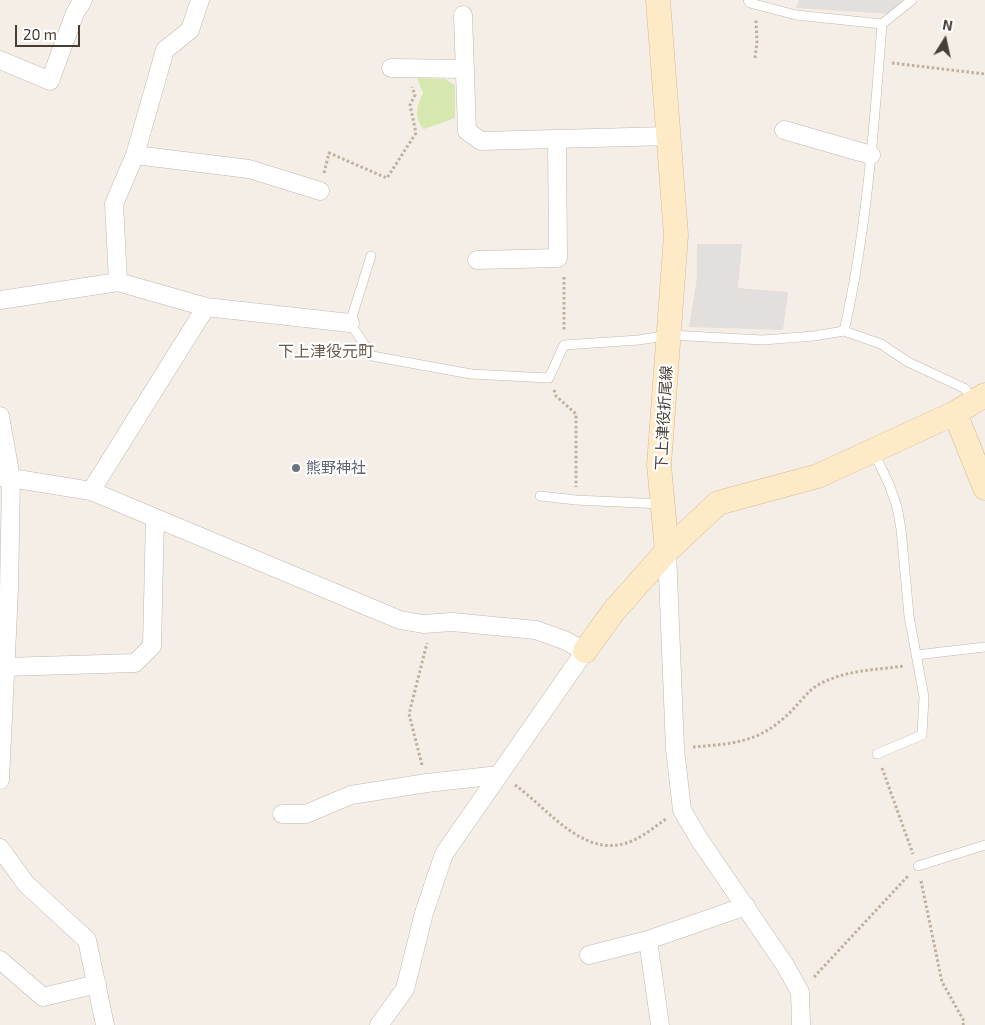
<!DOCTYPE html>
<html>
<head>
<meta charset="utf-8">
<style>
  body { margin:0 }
  #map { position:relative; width:985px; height:1025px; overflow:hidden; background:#f4eee7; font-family:"Exo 2",sans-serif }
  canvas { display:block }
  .north { position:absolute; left:920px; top:15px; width:50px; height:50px; -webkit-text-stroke:4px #fff; paint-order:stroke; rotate:10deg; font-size:14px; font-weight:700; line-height:20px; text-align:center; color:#473e36 }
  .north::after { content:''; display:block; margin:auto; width:18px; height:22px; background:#473e36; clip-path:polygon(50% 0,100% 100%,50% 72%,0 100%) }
  .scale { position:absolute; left:15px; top:25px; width:65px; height:22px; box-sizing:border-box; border:2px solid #473e36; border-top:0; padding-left:6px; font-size:15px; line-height:18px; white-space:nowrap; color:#473e36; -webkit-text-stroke:4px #fff; paint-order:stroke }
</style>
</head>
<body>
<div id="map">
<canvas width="985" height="1025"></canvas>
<div class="north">N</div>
<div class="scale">20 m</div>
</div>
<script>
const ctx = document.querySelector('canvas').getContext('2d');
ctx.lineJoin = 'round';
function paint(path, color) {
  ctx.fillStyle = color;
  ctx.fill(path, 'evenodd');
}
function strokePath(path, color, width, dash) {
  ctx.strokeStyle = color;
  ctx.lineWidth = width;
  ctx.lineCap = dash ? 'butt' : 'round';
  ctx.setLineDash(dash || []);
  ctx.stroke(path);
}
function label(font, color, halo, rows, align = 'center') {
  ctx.font = font + ' "Exo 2","Noto Sans JP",sans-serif';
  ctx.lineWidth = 4.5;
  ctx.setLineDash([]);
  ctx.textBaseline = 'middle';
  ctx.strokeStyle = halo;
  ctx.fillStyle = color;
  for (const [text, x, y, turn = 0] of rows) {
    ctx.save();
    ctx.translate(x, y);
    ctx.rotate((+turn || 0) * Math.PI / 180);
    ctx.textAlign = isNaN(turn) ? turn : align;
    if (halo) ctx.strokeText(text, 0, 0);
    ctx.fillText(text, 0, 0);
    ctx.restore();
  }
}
const green = new Path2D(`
  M417,78l28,1 10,6v33l-31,11c-11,-11 -7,-24 -1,-36z`);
const parking = new Path2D(`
  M799,0h104l-13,14 -94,-6z
  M697,244h45l-4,44 50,4 -5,38 -94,-3 8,-49z`);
const path = new Path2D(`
  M755,58l2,-16 -1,-22
  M892,63l93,11
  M324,173l5,-20 58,25 29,-45 -6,-28 5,-10 -3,-8
  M564,277v53
  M554,390l2,6 20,18v73
  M693,747c37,-3 64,-4 92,-30 11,-9 22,-26 33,-32 26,-15 57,-15 86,-19
  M422,765l-13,-51 18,-71
  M882,768l31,86
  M515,785c34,24 71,78 119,55 11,-5 22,-14 32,-21
  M921,881l21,101 22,39 -1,4
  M814,977l94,-101`);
const lane = new Path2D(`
  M748,0l2,3 46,12 86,9c-8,103 -15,206 -38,307
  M882,24l30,-24
  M371,256l-21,67 22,33 99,18 78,4 15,-33 75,-5 30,-5 94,5 51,-4 30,-5 37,13 27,18 56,26 11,13
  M873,451l16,33 8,23 4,22 8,87 15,81 -2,38 -45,19
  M540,496l36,4 86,4
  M916,655l69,-8
  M918,866l67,-21`);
const street = new Path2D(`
  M463,15l4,116 14,10 187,-5
  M0,60l50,21 25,-68 8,-13
  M391,68l74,1
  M784,130l87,25
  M135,155l114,14 71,22
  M477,260l81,-2 -1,-119
  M118,282l-4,-78 21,-49 30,-105 25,-20 10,-30
  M0,300l118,-18 88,25 -115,184
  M206,307l144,16
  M0,416l11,62 -2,112 -9,190
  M0,477l11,1 80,13 309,129 23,4 29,-2 84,8 28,10 21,11 -141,203 -20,59 -19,76 -26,36
  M667,551l8,198 7,61 17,29 86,126 15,27 1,33
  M5,667l130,-4 17,-17 3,-127
  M282,814h24l45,-19 76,-12 72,-8
  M0,848l26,36 61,56 18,85
  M589,955l59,-15
  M0,960l43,37 54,-13
  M660,1025l-12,-85 98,-34`);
const secondary = new Path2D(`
  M658,0l18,235 -17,230 8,86 51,-48 100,-27 137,-63 30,75
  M955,413l30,-18
  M585,651l28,-39 54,-61`);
const markers = [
  [296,468,5,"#6b7280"]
];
const streetNames = [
  ["下上津役折尾線",664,418,-87]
];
const worshipNames = [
  ["熊野神社",306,468]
];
const neighbourhoodNames = [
  ["下上津役元町",326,352]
];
paint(green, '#d6e8b0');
paint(parking, '#e2dfdc');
strokePath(lane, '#c2b8ad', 10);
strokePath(street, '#c2b8ad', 19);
strokePath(secondary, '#d4bc97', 25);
strokePath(path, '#c1af9b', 3, [2.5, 2.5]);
strokePath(lane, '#fff', 9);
strokePath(street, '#fff', 18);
strokePath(secondary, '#feeac6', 24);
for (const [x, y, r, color] of markers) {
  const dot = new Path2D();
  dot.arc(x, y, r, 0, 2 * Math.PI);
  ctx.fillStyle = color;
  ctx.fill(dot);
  strokePath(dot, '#fff', 2);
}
label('15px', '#473e36', '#fff', streetNames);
label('15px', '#5b616d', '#fff', worshipNames, 'left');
label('16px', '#6a5b4d', '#fff', neighbourhoodNames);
</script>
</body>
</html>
